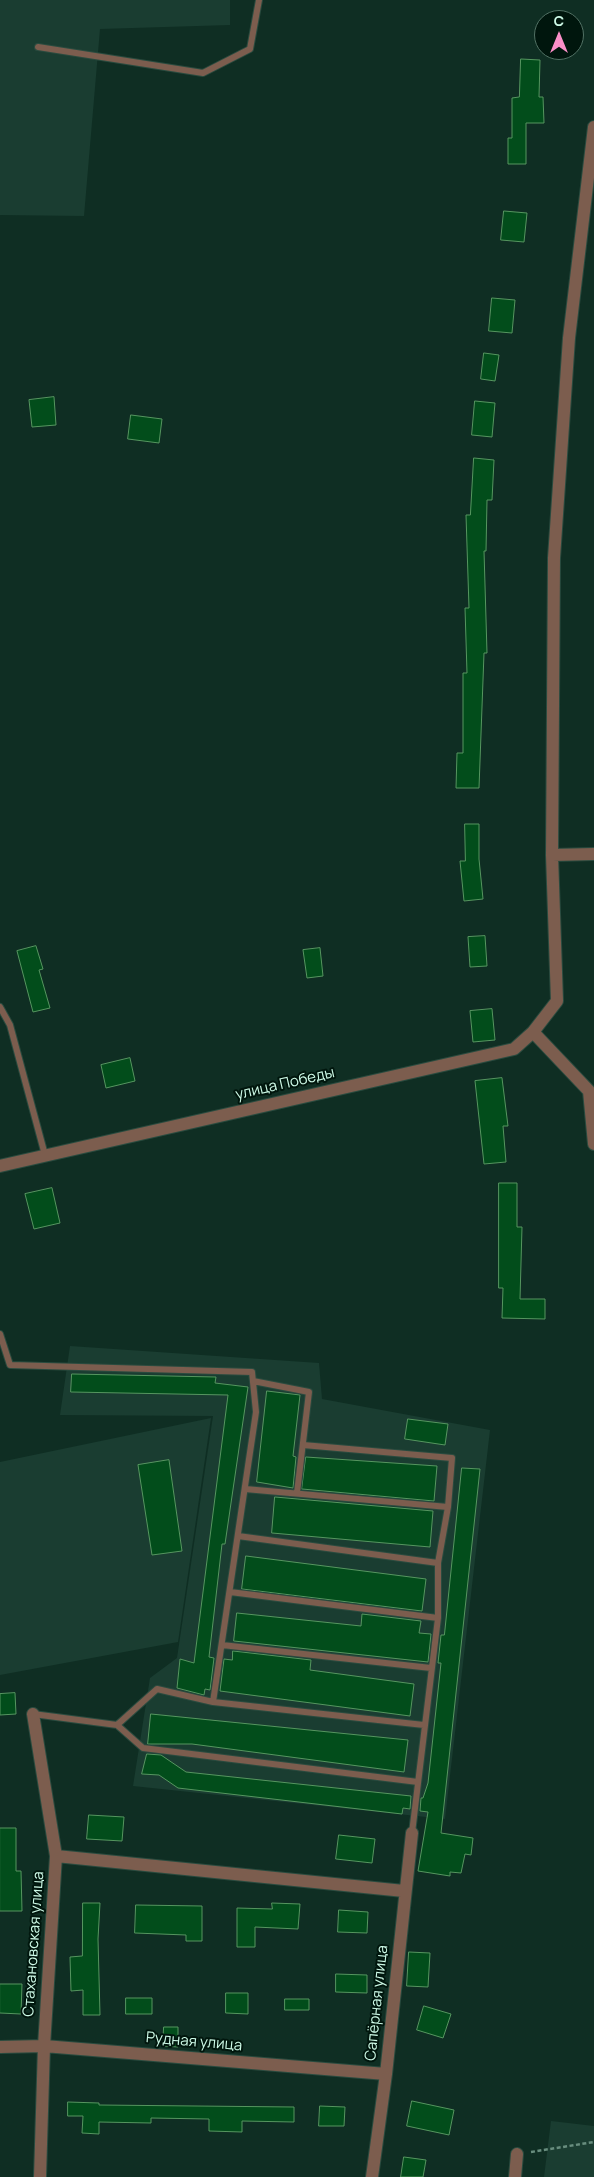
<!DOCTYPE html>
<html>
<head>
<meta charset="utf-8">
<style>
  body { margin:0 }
  #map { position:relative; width:594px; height:2177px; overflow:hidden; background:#0f2e23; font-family:Manrope,sans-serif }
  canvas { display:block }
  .north { position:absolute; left:534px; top:10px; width:50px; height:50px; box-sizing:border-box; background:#00160d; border:1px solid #527265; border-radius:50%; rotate:0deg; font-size:14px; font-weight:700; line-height:20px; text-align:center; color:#cefbe8 }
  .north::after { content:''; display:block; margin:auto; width:18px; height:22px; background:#fa8fc8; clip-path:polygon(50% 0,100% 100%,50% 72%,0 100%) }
</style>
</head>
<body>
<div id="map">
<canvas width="594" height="2177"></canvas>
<div class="north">С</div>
</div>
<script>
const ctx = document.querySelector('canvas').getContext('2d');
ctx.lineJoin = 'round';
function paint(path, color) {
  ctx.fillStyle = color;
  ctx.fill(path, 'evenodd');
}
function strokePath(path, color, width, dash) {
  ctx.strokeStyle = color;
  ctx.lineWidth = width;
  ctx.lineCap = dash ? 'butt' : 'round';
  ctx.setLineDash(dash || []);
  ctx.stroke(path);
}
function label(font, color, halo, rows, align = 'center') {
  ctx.font = font + ' Manrope,sans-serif';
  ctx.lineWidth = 4;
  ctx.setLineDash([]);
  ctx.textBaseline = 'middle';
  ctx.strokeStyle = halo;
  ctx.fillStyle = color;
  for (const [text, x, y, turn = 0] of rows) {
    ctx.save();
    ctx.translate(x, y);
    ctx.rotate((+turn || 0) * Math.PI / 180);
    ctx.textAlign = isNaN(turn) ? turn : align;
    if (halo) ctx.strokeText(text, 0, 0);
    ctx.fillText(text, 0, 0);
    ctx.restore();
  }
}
const built = new Path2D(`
  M0,0h230v25l-130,4 -16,187 -84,-1z
  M70,1346l249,17 3,36 168,31 -45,389 -312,-33 17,-108 27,-20 36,-242 -153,-1z
  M211,1418l-33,224 -178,33v-213z
  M551,2121l43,5v51h-50z`);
const building = new Path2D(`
  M521,59l19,1 -1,37h4l1,26h-18v41h-18v-26h4v-40l7,-1z
  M504,211l23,2 -3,29 -23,-2z
  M492,298l23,2 -3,33 -23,-2z
  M484,353l15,2 -4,26 -14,-2z
  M54,397l2,28 -24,2 -3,-27z
  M475,401l20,2 -3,34 -20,-2z
  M131,415l31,4 -3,24 -31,-4z
  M474,458l20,2 -2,40h-5l-1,51h-2l3,102h-3l-5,135h-23l1,-35h6v-80h4l-2,-65h4l-3,-93h4z
  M465,824h14v35l4,40 -19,2 -4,-40h5z
  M485,936l2,30 -17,1 -2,-30z
  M36,946l7,23 -4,1 11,38 -17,4 -16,-61z
  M320,948l3,28 -16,2 -4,-28z
  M492,1009l3,31 -22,2 -3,-31z
  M130,1058l5,23 -29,7 -5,-23z
  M502,1078l6,48h-5l3,36 -22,2 -9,-83z
  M499,1183h18v44h5l-2,72h25v20l-43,-1 1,-30h-4z
  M52,1188l8,35 -26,6 -9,-35z
  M72,1374l144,3 -1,6 33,4 -23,157h-3l-13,113 5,1 -4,32 -5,-1 -1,6 -27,-7 3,-29 14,4 34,-268 -157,-3z
  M267,1391l33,4 -7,61 3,1 -3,31 -36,-6z
  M408,1419l40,5 -3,21 -40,-6z
  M306,1457l131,9 -3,35 -132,-12z
  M169,1460l13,91 -30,4 -14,-90z
  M462,1468l18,1 -39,364 32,5 -2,17 -6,-1 -4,19 -11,-1v4l-32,-5 10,-59 -8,-1 1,-13h2l5,-15 13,-120h-3l3,-28h3z
  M275,1497l158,14 -3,36 -158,-14z
  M246,1556l180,23 -4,32 -180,-22z
  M237,1613l124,13 1,-12 59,7 -2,12 12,1 -3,28 -194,-21z
  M233,1651l78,9 -1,10 104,14 -4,32 -190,-25 4,-32 8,1z
  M15,1693l1,21 -16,1v-21z
  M151,1714l257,26 -4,32 -212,-28h-44z
  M147,1754l14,1 25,17 225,24 -1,13 -7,-1 -1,6 -224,-26 -19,-13 -17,-1z
  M89,1815l35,2 -2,24 -35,-2z
  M0,1828h16v43h5l1,40h-22z
  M339,1835l36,4 -3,24 -36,-4z
  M83,1903h17l-2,36 2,76h-17v-25l-12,1 -1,-34 12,-1z
  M272,1903l28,1 -2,25 -43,-2v20h-18v-39l35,1z
  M136,1905l66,1v35h-16v-6l-51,-2z
  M339,1910l29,2 -1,21 -29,-1z
  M409,1952l21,1 -2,34 -21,-1z
  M336,1974l31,1v18l-31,-1z
  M0,1984h22l-1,30 -21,-1z
  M226,1993h22v21l-22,-1z
  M126,1998h26v16h-26z
  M285,1999h24v11h-24z
  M424,2006l27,8 -8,24 -26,-8z
  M164,2027h14v20l-15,-1z
  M412,2101l42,9 -5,25 -42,-9z
  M68,2102l31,1v2l195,2v15l-52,-1v11l-33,-1v-12l-58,-1v5l-52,-1v12l-17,-1 1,-17h-15z
  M320,2106l25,1 -1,19h-25z
  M404,2157l22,3 -3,17h-22z`);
const path = new Path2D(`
  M531,2152l63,-10`);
const lane = new Path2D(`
  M38,47l165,26 47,-24 9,-49
  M0,1007l10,18 35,130
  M0,1334l10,31 242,7 4,40 -43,290
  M253,1381l56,11 -12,101
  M303,1445l149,13 -4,49
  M245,1489l203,18 -10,56
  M238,1536l200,27v55l-26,215
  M230,1592l208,26
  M222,1645l209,23
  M33,1714l84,11 40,-36 56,13 211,23
  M117,1725l26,23 275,34`);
const street = new Path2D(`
  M552,855l42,-1
  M533,1032l56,59 5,53
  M0,1166l514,-117 19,-17 24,-31 -5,-146 2,-297 15,-220 25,-211
  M33,1714l23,142 -12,190 -4,131
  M56,1856l348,35
  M0,2047l44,-1 342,28
  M372,2177l14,-103 26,-241
  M515,2177l2,-23`);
const streetNames = [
  ["улица Победы",285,1084,-13],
  ["Стахановская улица",34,1944,-86],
  ["Сапёрная улица",377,2003,-84],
  ["Рудная улица",194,2042,5]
];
paint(built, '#1a3d31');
paint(building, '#024d1b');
strokePath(building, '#569660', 1);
strokePath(lane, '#2a4b3f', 8);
strokePath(street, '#2a4b3f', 14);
strokePath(path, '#688d7e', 2.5, [4, 2.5]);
strokePath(lane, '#7c5d4e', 6);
strokePath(street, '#7c5d4e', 12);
label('15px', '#cefbe8', '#00160d', streetNames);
</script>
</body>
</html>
